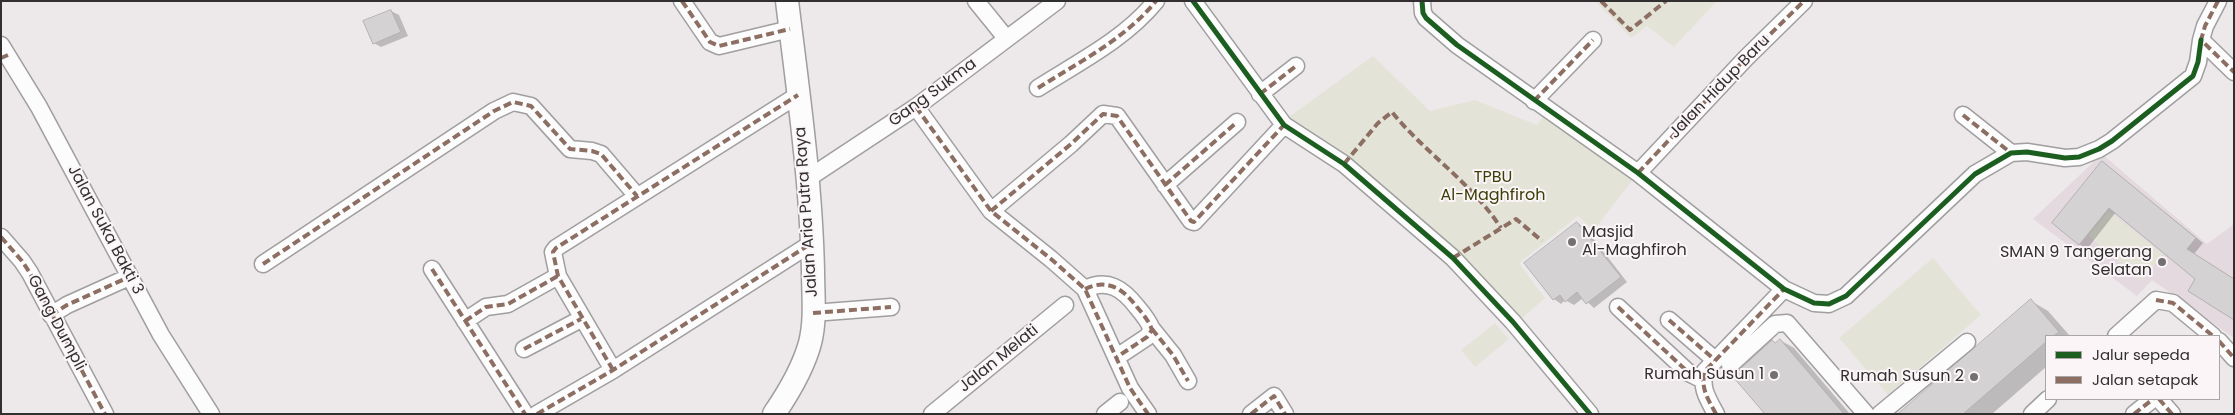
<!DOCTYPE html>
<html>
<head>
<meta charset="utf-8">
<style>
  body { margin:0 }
  #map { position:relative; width:2235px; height:415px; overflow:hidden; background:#ede9eb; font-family:Poppins,sans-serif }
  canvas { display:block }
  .frame { position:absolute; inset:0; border:2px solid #312f30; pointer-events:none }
  .legend { position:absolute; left:2045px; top:335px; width:175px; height:65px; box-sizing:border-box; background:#fbf5f8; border:1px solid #aaa6a8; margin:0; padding:6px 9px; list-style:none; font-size:15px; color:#312f30 }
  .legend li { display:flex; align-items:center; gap:10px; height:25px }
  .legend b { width:25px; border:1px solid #aaa6a8 }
</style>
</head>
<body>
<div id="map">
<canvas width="2235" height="415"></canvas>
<div class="frame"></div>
<ul class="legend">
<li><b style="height:6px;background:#1b5e20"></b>Jalur sepeda</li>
<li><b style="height:6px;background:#8d6e63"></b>Jalan setapak</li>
</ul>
</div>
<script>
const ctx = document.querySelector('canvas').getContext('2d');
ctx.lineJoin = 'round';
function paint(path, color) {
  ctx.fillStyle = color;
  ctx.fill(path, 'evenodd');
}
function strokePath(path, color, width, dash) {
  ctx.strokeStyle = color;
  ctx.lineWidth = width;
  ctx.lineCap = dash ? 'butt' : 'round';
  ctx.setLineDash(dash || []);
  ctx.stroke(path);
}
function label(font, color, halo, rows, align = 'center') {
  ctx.font = font + ' Poppins,sans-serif';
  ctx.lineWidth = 4;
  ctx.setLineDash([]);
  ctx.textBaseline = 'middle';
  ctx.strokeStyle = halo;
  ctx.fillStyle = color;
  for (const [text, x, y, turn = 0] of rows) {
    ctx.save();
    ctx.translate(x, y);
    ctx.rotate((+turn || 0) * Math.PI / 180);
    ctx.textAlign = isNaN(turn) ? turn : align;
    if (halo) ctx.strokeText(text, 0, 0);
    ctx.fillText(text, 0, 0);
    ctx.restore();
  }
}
const built = new Path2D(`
  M2102,154l105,90 27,-20v114l-82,-58 -15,16 -104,-77z`);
const green = new Path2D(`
  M1595,1h122l-43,46 -27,-21 -16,12z
  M1373,56l57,55 45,-11 62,25 8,-11 89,64 -40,52 -16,-14 -59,47 26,35 -25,22 -234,-201z
  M2109,211l54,43 -21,26 -54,-44z
  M1933,258l48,57 -93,80 -49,-57z
  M1495,323l14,16 -34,28 -14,-17z`);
const shadow = new Path2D(`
  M391,11l8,4 9,21 -27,11 -7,-4z
  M2103,163l100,80 -9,11 40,26 -37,-2 -81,-66 -29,37 -8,-5z
  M1577,223l8,5 42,54 -33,26 -11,-10 -9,7 -9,-5 -4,4 -7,-5z
  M2031,301l17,10 22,25h-24v31l-54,47h-87z
  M1780,340l14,8 56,66h-83l9,-70z`);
const building = new Path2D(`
  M391,10l10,22 -28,12 -10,-23z
  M2102,161l94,77 -9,11 47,30v41l-46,-29 7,-12 -86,-71 -30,37 -27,-22z
  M1577,222l44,55 -35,27 -9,-12 -12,10 -5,-7 -7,5 -29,-37z
  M2031,299l28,33 -6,4h-7v6l-83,72h-65z
  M1780,339l64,75h-79l-31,-36 7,-6 -2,-2 33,-30 3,3z`);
const minor = new Path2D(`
  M682,1l28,41 9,4 71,-17
  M976,1l30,37
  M1193,1l91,124 60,39 109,94 60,64 77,92
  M1422,1l1,12 3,5 31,27 181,128 146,116 30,14 15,1 17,-8 129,-122 36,-21 16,-1 38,6 14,-1 20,-8 13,-8 81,-65 5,-14 3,-22
  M2218,1l-13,25 -4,14 33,32
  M1,45l38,62 122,228 50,79
  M1038,88c41,-26 87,-49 118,-87
  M1260,94l36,-28
  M1534,101l59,-61
  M916,107l75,104 60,48 34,30 45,99 18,26
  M1963,115l48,38
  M1638,173l108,-115 58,-57
  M807,179l109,-72 141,-106
  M1165,185l72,-63
  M991,211l80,-67 32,-30 14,2 74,105 3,1 90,-97
  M1,237l21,24 8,12 75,141
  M263,264l231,-153 19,-9 18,4 39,43 22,2 9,3 36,42
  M432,269l93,145
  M1085,289c23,-11 38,0 52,18 6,7 12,14 15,23l-5,7 -30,20
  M1618,307l71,66 14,7
  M813,313l78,-6
  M51,315l16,-10 62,-28
  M1669,320l46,40
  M465,321l21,-14 22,-3 50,-28
  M1152,329l21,26 15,26
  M2116,336l40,-36 17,3 40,33
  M2219,341l15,17
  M524,349l57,-30
  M1730,365l45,-41 12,-1 79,91
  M613,370l-55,-94 -5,-24 3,-4 242,-153
  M2159,399l13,15
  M537,414l76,-44 199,-127
  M932,414l133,-109
  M1105,414l15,-12
  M1251,414l23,-18 11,18
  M1716,414c-8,-15 -16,-26 -11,-43l79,-82
  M1880,414l87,-72
  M2032,414l16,-15
  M2134,414l19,-15`);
const secondary = new Path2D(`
  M774,414c15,-22 29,-45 36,-71 6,-23 3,-49 3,-72 -2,-90 -15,-181 -26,-270`);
const quiet = new Path2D(`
  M682,1l28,41 9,4 71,-17
  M1601,1l29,29 36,-29
  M2218,1l-13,25 -4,14 33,32
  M1,58l7,-3
  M1038,88c41,-26 87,-49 118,-87
  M1260,94l36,-28
  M1534,101l59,-61
  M916,107l75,104 60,48 34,30 45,99 18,26
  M1963,115l48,38
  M1344,164l34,-41 14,-11c33,41 80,71 109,116
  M1638,173l108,-115 58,-57
  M1165,185l72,-63
  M991,211l80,-67 32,-30 14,2 74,105 3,1 90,-97
  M1,237l21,24 8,12 75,141
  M1453,258l63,-39 26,22
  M263,264l231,-153 19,-9 18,4 39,43 22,2 9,3 36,42
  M432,269l93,145
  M1085,289c23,-11 38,0 52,18 6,7 12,14 15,23l-5,7 -30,20
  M2156,300l17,3 40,33
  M1618,307l71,66 14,7
  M813,313l78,-6
  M51,315l16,-10 62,-28
  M1669,320l46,40
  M465,321l21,-14 22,-3 50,-28
  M1152,329l21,26 15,26
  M2219,341l15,17
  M524,349l57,-30
  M613,370l-55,-94 -5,-24 3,-4 242,-153
  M2159,399l13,15
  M537,414l76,-44 199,-127
  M1251,414l23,-18 11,18
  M1716,414c-8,-15 -16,-26 -11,-43l79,-82
  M2134,414l19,-15`);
const cycleway = new Path2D(`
  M1193,1l91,124 60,39 109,94 60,64 77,92
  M1422,1l1,12 3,5 31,27 181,128 146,116 30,14 15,1 17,-8 129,-122 36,-21 16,-1 38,6 14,-1 20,-8 13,-8 81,-65 5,-14 3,-22`);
const markers = [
  [1572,242,5,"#737071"],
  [2162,262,5,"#737071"],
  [1774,375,5,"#737071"],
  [1974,377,5,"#737071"]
];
const streetNames = [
  ["Jalan Hidup Baru",1720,87,-46],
  ["Gang Sukma",933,93,-36],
  ["Jalan Aria Putra Raya",807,212,-94],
  ["Jalan Suka Bakti 3",105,230,62],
  ["Gang Dumpli",56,323,62],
  ["Jalan Melati",999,359,-39]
];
const parkNames = [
  ["TPBU",1493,178],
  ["Al-Maghfiroh",1493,196]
];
const poiNames = [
  ["Masjid",1582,233,"left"],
  ["Al-Maghfiroh",1582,251,"left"],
  ["SMAN 9 Tangerang",2152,253],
  ["Selatan",2152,271],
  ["Rumah Susun 1",1764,375],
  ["Rumah Susun 2",1964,377]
];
paint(built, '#e3d9de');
paint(green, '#e3e4d7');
paint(shadow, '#0003');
paint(building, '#d5d2d4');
strokePath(building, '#b4b1b2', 1);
strokePath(minor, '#a09e9f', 19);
strokePath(secondary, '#a09e9f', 25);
strokePath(minor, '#fcfcfc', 16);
strokePath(secondary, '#fcfcfc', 22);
strokePath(quiet, '#8d6e63', 4, [8, 4]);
strokePath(cycleway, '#1b5e20', 5);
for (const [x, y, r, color] of markers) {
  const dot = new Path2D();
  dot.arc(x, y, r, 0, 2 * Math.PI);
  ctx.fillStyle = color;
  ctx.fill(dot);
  strokePath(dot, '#fbf5f8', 2);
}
label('16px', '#312f30', '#fbf5f8', streetNames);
label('16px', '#3b4007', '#fbf5f8', parkNames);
label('16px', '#312f30', '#fbf5f8', poiNames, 'right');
</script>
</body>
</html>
